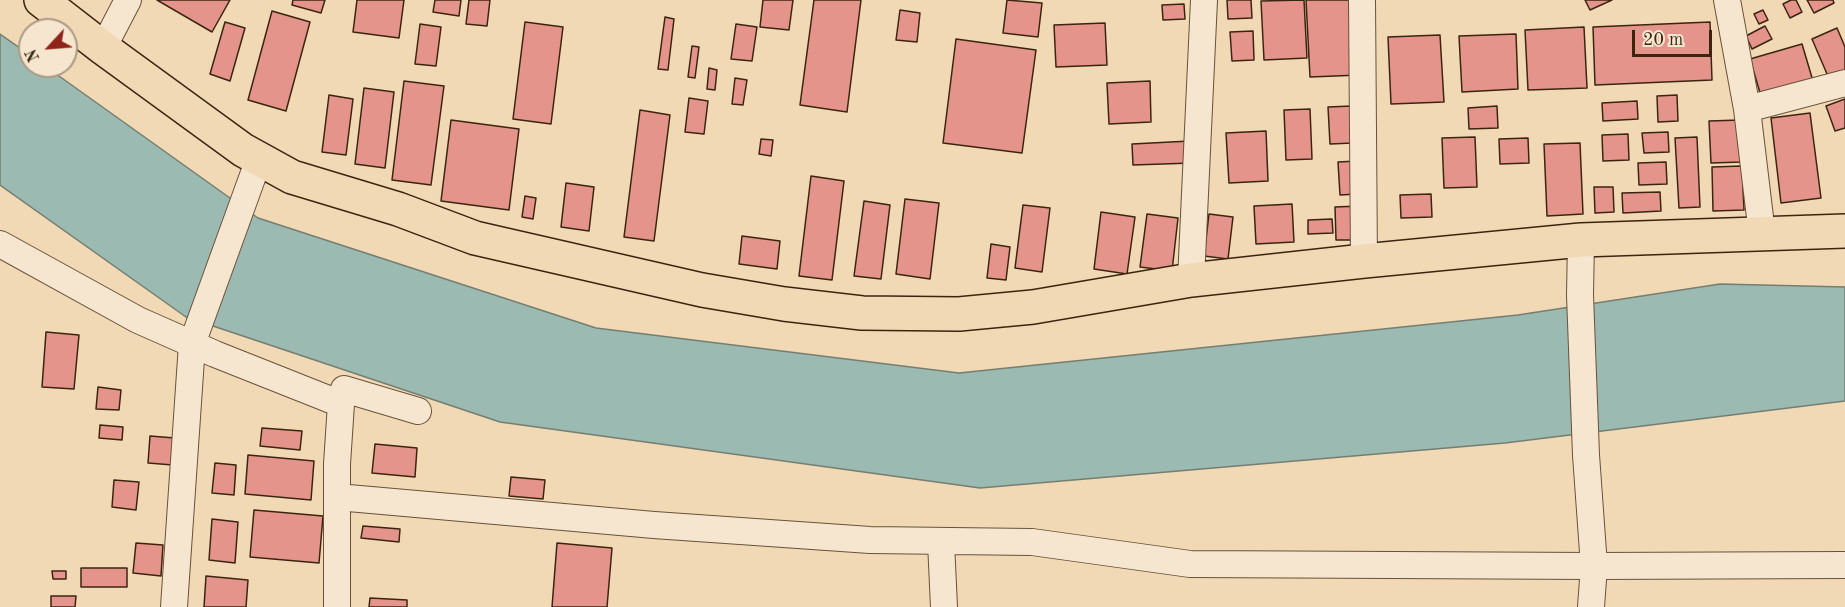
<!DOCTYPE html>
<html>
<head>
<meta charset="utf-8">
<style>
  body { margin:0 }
  #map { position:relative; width:1845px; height:607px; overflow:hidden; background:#f1d9b6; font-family:"Old Standard TT",serif }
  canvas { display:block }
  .north { position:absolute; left:18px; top:18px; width:60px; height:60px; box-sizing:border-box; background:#f6e6d0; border:2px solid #ab9983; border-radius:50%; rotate:244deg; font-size:16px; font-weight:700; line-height:24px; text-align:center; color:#3b250f }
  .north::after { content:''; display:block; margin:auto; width:21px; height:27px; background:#8f2418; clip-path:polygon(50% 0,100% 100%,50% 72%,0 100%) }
  .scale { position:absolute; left:1632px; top:30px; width:80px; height:27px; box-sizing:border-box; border:3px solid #3b250f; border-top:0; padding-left:8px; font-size:18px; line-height:21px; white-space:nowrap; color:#3b250f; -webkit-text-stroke:4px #f6e6d0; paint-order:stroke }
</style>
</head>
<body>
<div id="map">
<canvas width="1845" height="607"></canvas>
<div class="north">N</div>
<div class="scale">20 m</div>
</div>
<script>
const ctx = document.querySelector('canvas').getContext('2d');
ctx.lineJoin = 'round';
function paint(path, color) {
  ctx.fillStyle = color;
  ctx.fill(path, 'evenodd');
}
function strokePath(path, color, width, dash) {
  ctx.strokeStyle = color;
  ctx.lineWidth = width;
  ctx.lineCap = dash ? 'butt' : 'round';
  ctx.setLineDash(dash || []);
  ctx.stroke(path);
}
const water = new Path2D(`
  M0,34l30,21v11h15l213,152 338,110 363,45 559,-58 202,-31 125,3v114l-340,42 -525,45 -480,-66 -314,-105 -186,-132z`);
const building = new Path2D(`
  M157,0h73l-18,32z
  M293,0h32l-4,13 -29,-8z
  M357,0h47l-5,38 -46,-6z
  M435,0h26l-2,16 -26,-4z
  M469,0h21l-3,26 -21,-2z
  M763,0h30l-4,30 -29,-3z
  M814,0h47l-14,112 -47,-7z
  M1007,0l35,3 -4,34 -35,-4z
  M1227,0h24l1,18 -24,1z
  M1304,0l3,58 -43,2 -3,-59z
  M1306,0h51l3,75 -50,2z
  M1585,0h27l-22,10z
  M1791,0h5l6,12 -12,6 -7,-14z
  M1807,0h26l1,3 -20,10z
  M1184,4l1,15 -22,1 -1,-15z
  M900,10l20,3 -3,29 -21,-2z
  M1763,10l5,10 -9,4 -5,-10z
  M272,11l38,11 -24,89 -38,-11z
  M665,17l9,2 -6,51 -10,-1z
  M225,22l20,6 -15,53 -20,-7z
  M525,22l38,5 -12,97 -38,-5z
  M1710,22l2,58 -117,5 -2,-58z
  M1105,23l2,42 -51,2 -2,-42z
  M420,24l21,3 -5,39 -21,-2z
  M736,24l21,3 -5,34 -21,-2z
  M1765,26l7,13 -20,10 -6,-13z
  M1584,27l3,61 -59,2 -3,-60z
  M1837,28l8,19v28l-15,6 -18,-42z
  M1253,31l1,29 -22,1 -2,-29z
  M1516,34l2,55 -56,3 -3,-56z
  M1440,35l4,67 -53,2 -3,-67z
  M956,39l80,11 -14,103 -79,-10z
  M1802,44l11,37 -52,15 -11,-37z
  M692,46l7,1 -4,31 -7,-1z
  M709,68l8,2 -2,20 -8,-1z
  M735,78l12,2 -4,25 -11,-1z
  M404,81l40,5 -13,99 -39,-5z
  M1150,81l1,41 -42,2 -2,-41z
  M364,88l30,4 -9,76 -30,-4z
  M329,95l24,4 -7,56 -24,-3z
  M1677,95l1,26 -20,1 -1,-26z
  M689,98l19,3 -4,33 -19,-2z
  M1845,99v29l-10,3 -9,-25z
  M1637,101l1,18 -35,2 -1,-18z
  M1352,106l1,37 -23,1 -2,-37z
  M1497,106l1,22 -29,1 -1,-21z
  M1310,109l2,50 -26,1 -2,-50z
  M640,110l30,5 -16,126 -30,-4z
  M1810,113l11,85 -40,5 -10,-85z
  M451,120l68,9 -10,81 -68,-9z
  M1740,120l2,42 -31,1 -2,-42z
  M1266,131l2,50 -39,2 -3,-50z
  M1668,132l1,20 -25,1 -2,-20z
  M1628,134l1,26 -26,1 -1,-26z
  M1475,137l2,50 -33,1 -2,-50z
  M1697,137l3,70 -21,1 -4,-70z
  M1528,138l1,25 -29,1 -1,-25z
  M761,139l12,1 -2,16 -12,-2z
  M1190,141l2,22 -59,2 -1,-21z
  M1580,143l3,71 -36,2 -3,-72z
  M1357,161l1,33 -18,1 -2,-33z
  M1666,162l1,22 -28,1 -1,-22z
  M1742,166l2,44 -31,1 -1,-44z
  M811,176l33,5 -12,99 -33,-4z
  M566,183l28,4 -5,44 -28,-4z
  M1594,187h19l1,25 -19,1z
  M1660,192l1,19 -38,2 -1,-20z
  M1431,194l1,23 -31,1 -1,-23z
  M525,196l11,2 -3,21 -11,-2z
  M905,199l34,4 -9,76 -34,-5z
  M864,201l26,4 -9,74 -27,-3z
  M1292,204l2,38 -38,2 -2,-38z
  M1023,205l27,3 -8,64 -27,-4z
  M1360,206l1,34h-25l-1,-33z
  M1101,212l34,5 -8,57 -33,-5z
  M1147,214l31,4 -6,53 -32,-4z
  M1209,214l24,3 -5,42 -24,-3z
  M1332,219l1,14 -25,1v-14z
  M742,236l38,5 -3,28 -38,-5z
  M991,244l19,3 -4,33 -19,-2z
  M46,332l33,3 -5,54 -32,-2z
  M98,387l23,3 -2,20 -23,-1z
  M100,425l23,2 -1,13 -23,-2z
  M262,428l40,3 -2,19 -40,-4z
  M150,436l25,2 -2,27 -25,-2z
  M375,444l42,4 -2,29 -43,-4z
  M248,455l66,6 -3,39 -66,-6z
  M215,463l21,2 -2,30 -22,-2z
  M511,477l34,3 -2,19 -34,-3z
  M114,480l25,2 -3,28 -24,-3z
  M254,510l69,6 -4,47 -69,-6z
  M212,519l26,3 -3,41 -26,-3z
  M363,526l37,3 -1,13 -38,-4z
  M136,543l27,2 -2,31 -28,-3z
  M557,543l55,5 -5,59h-55z
  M81,568h46v19h-46z
  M52,571h14v8h-13z
  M206,576l42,4 -2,27h-42z
  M51,596h25l-1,11h-24z
  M370,598l37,2v7h-38z`);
const street = new Path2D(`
  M1362,0l2,261
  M1727,0l20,109 15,125
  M103,48l25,-48
  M1747,109l98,-26
  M1581,240l-1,55 6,160 8,111 -3,41
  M0,244l138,76 77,34 126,50 3,-15 74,22
  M1191,280l13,-280
  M337,497l317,28 216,15 162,2 158,22 404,2 251,-1
  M941,542l3,65
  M174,607l18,-263 67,-185
  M337,607v-143l4,-60`);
const primary = new Path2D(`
  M41,0l62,48 140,102 49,27 106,32 77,29 227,52 82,14 78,9 97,1 74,-7 158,-27 173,-19 217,-21 264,-9`);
paint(water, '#9bbab1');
strokePath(water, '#757e70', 1.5);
paint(building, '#e5948c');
strokePath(building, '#3b250f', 1.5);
strokePath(street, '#685239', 28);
strokePath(primary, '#3b250f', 36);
strokePath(street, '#f6e6d0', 26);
strokePath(primary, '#f1d9b6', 33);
</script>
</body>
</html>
